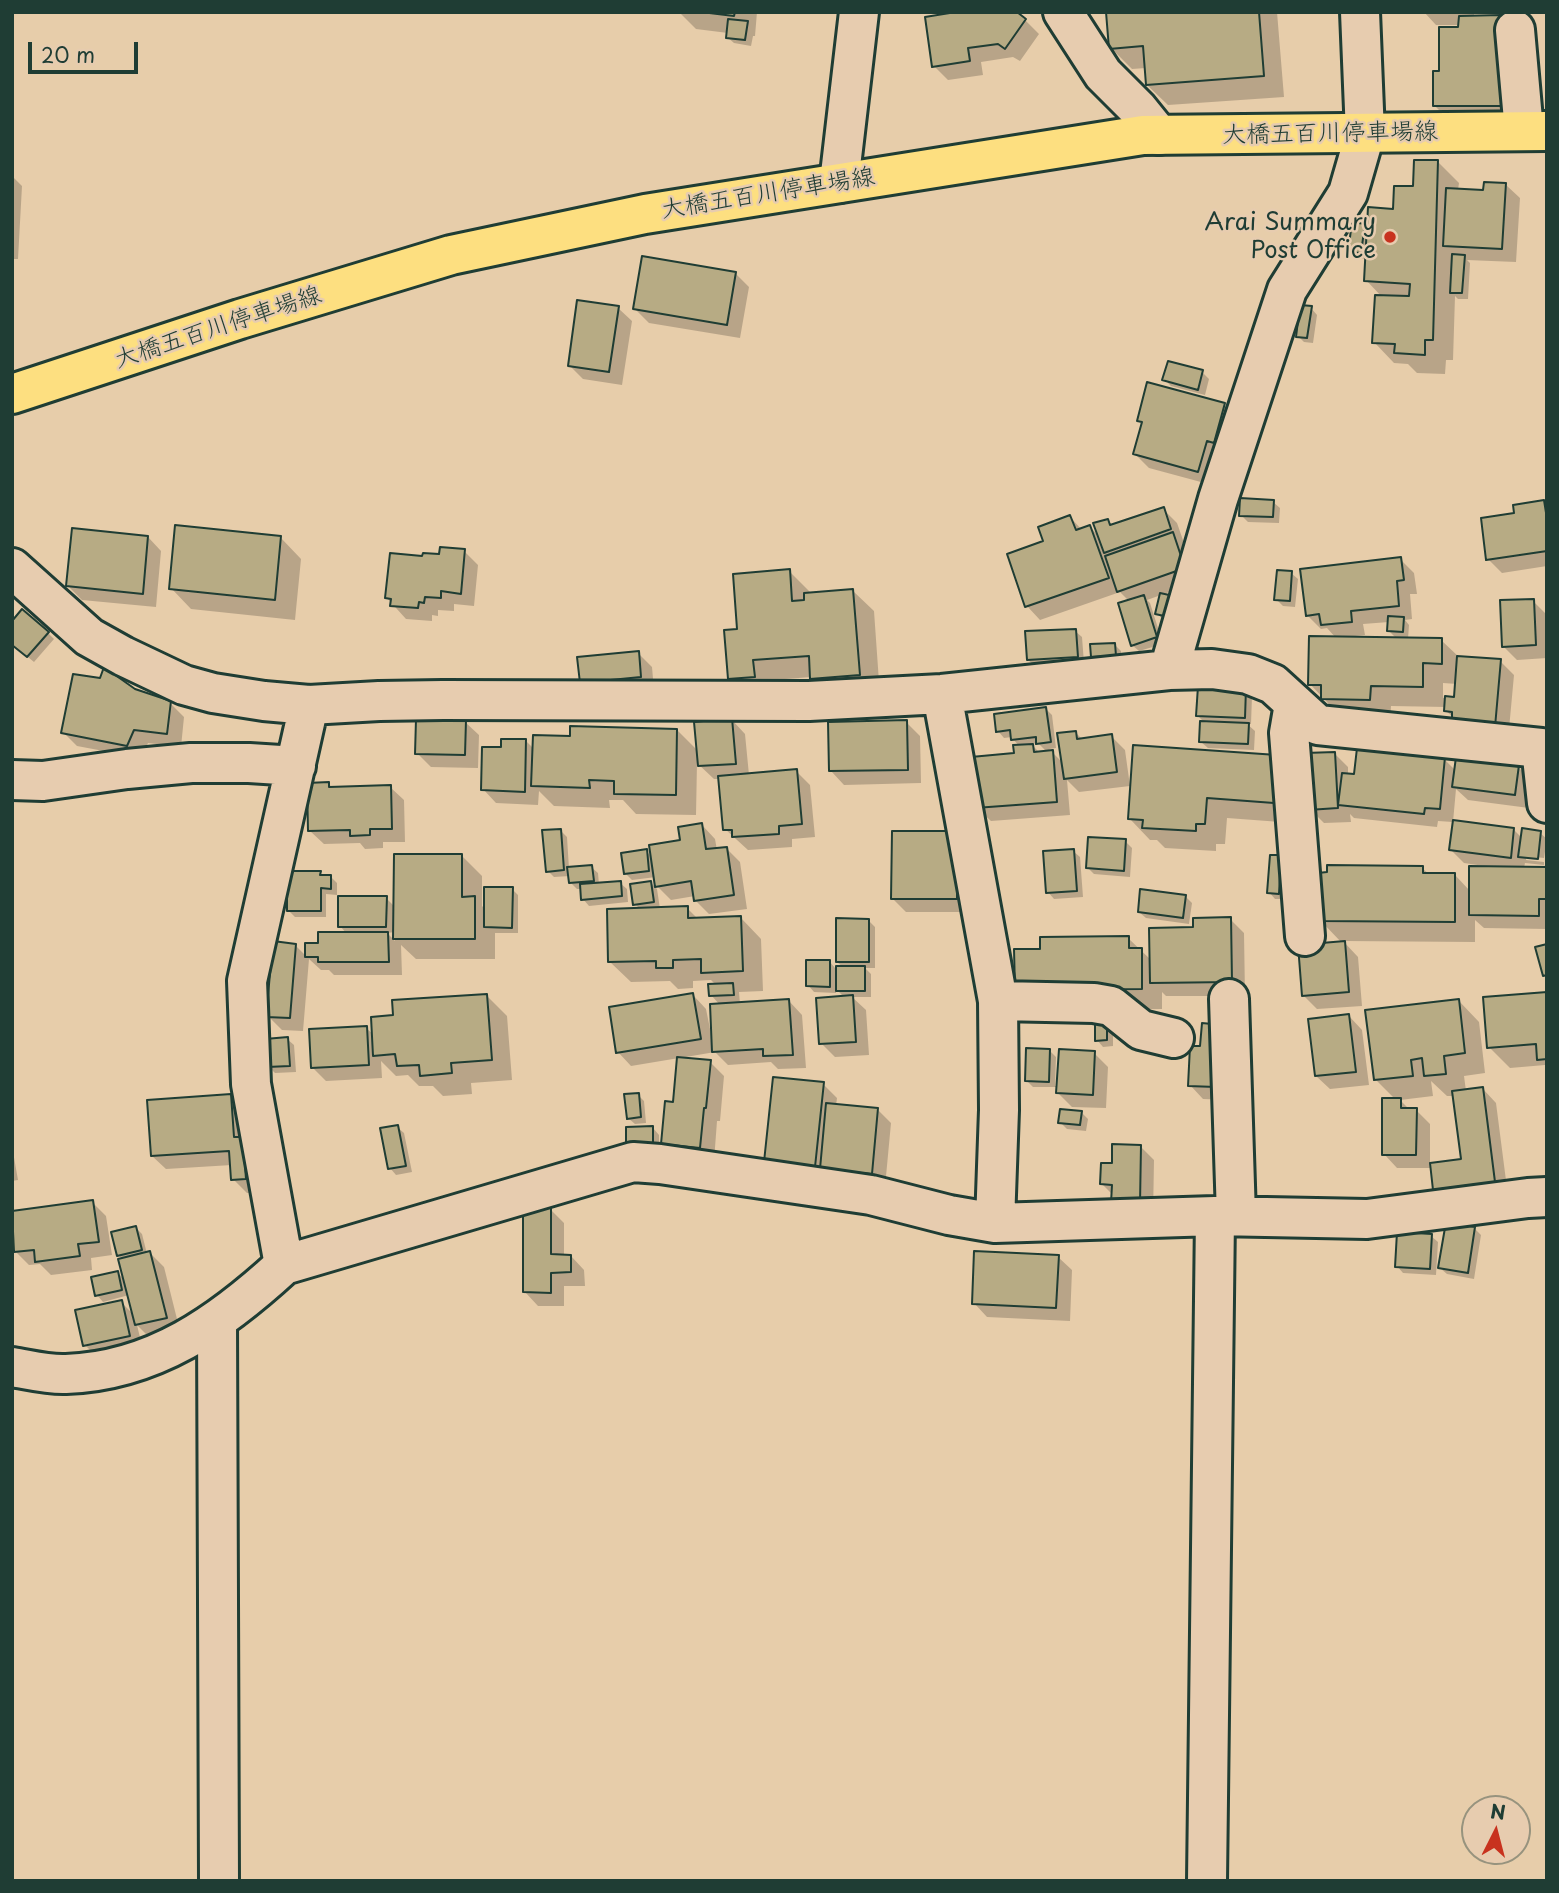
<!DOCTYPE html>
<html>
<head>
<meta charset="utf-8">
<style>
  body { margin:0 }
  #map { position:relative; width:1559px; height:1893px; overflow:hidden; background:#e7cdaa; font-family:"Playpen Sans",sans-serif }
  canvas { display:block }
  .frame { position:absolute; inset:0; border:14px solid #1f3d34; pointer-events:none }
  .north { position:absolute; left:1461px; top:1795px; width:70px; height:70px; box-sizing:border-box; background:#e7ccaf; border:2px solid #97937e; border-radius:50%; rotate:6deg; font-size:19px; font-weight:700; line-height:28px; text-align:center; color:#1f3d34 }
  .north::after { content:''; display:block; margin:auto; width:24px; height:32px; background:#c8321e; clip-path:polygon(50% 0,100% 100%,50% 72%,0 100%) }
  .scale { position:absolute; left:28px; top:42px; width:110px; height:32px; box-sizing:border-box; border:4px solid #1f3d34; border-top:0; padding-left:9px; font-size:21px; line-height:24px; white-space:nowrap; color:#1f3d34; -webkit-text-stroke:5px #e7ccaf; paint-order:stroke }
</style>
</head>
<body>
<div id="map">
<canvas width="1559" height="1893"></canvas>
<div class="frame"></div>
<div class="north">N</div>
<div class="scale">20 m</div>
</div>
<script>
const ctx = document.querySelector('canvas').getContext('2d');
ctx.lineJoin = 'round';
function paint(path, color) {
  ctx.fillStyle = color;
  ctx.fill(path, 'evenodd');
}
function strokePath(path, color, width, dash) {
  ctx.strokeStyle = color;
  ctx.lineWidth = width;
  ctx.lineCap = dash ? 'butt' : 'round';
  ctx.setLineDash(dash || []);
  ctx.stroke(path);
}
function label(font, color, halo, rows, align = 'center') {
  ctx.font = font + ' "Playpen Sans","Klee One",sans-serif';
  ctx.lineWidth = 5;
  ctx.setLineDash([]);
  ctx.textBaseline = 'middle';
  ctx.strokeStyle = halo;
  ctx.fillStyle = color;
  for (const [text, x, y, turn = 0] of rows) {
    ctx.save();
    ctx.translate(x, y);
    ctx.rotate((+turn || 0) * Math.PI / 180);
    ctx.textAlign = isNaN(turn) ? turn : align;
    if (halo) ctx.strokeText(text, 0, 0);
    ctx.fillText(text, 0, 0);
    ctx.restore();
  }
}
const shadow = new Path2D(`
  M679,12h78l-2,24h-2l-2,10 -17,-3 -7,-6 1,-4 -32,-4z
  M1108,12h169l7,85 -116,8 -21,-20 -1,-17 -14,1 -21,-21z
  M1424,12h50v5l41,102h-67l-13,-13 6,-33 19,-44v-4h-24z
  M927,18l98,2 14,14 -19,27 -7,-4 -32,5 2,13 -35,5 -14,-14z
  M1438,162l21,21 -1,7 27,1 21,-6 14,13 -4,64 -49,-2 3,3 -2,36h-10l-3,-3 -2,64h-7l-1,14 -28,-1 -9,-9 -14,-1 -20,-21 8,-45 -16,-17 1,-21 -10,-1 -7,-7 15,-26 3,4 26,-18z
  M12,176l10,10 -4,73h-6z
  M12,271l2,2 -2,24z
  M735,273l14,14 -9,51 -91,-15 -14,-14z
  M618,308l14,13 -10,64 -39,-6 -14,-14z
  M1311,308l6,7 -4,28 -9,-1 -6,-6z
  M1202,372l7,7 -4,16 -34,-9 -7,-7z
  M1224,405l14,14 -26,66 -63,-17 -14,-14 8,-29 -4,-4z
  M1273,502l7,6 -1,15 -31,-1 -7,-7z
  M1543,502l4,3v61l-45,7 -14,-14 28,-45z
  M1163,509l14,14 7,20 -2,1 4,4 12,34 -37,13 14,27 -12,-2 -6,-7 4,-18 -14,5 3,3 13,41 -24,7 -7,-6 -3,-44 -9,-9 -80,28 -13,-14 18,-64 25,-25 12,13 8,-3 11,11 6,-17 5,5z
  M148,537l13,14 -5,56 -74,-7 -14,-14z
  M281,538l20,21 -6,61 -104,-11 -20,-21z
  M464,551l14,14 -4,41 -20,-2v7l-16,-1v6l-6,-1v6l-26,-2 -19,-21 37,-40z
  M1400,559l14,14 3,21h-7l2,25 -7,1 4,5 -1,14 33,1 19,18 40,3 14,14 -6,65 -54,-22 -9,-8 1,-3 -55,-1 -1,14 -47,-1 -33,-35 26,-46 -9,-10 -6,1 -14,-14zM1389,622l-1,8 9,9 -42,-1v-2l10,-1 -2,-11zM1443,683l14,1 -2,15 -12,-1z
  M789,571l21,21v2l43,-3 21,20 6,85 -47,3 -22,-22 -38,3 2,17 -24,2 -21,-21 9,-47z
  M1291,573l7,6 -3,28 -12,-1 -7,-7z
  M1533,601l14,14v43l-30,2 -14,-14z
  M1075,631l7,6 2,26 -49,3 -7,-6z
  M48,633l6,6 -20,23 -22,-18z
  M1114,644l7,7v11l-22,1 -6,-6z
  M638,653l14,14 2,23 -73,-8z
  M1245,689l7,7 -1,28h-4l8,7 -1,19 -46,-2 -7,-6 4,-19 -7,-7z
  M170,703l14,14 -3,30 -33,-4 -7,15 -64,-12 -14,-14z
  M1045,708l7,7 4,33 -7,1 14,14 12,-31 8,8 28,-4 14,14 5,36 -51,6 -12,-12 3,35 -79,6 -14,-13 39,-53 4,-8 -7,-8 -1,-2 -8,1 -6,-7zM1038,743l9,9 -7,1 -9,-9z
  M732,720l13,14 4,41 47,-4 14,14 5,52 -23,2v8l-44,3 -23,-21 -5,-50h-6l-17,-16 -1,52 -60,-1 -13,-14h-14l1,8 -56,-2 -15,-15 -1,14 -42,-2 -13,-14 20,-40 23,-8 8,8 37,-11 106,-8 22,22z
  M465,722l14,13 -1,33 -47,-1 -14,-14z
  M906,722l14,14 1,47 -77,2 -13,-14z
  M1334,753l14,14v9l96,-17 12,12 62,-4 14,13 -3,28 -61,-8 -12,-11 -3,33 -15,-1 -1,6 -83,-9 -4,-4 1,8 -27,1 -14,-14z
  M1276,757l18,66 -67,-5 -2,26h-9v7l-51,-3 -8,-8h-7l-20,-21z
  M329,784l4,5 57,-2 14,13 1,42h-22v6l-18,1 -5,-6 -36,1 -14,-13z
  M702,825l13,14 2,11 9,-2 14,14 7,47 -38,5 -14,-14v-4l-24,4 -14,-14 -1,-9 -24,3 -6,-6 20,-23 7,7 29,-16z
  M560,830l7,7 2,32 22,-2 7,6 1,12 21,-2 7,6 1,13 -39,4 -6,-7 -1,-10h-5l-6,-6 -1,-7 -16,1 -6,-6z
  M1514,830l8,8 18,-5 7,6 -3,19 -18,-2v4l18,2v3l-19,-2 -1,5h23v61l-63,-1 -9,-8v22l-132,-1 15,16 4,49 -45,3 -14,-14 39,-52 -22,-23 102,-52 8,7h25l15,16 14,-25 -20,-3 -14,-14z
  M957,833l13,79h-64l-14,-14z
  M1125,841l7,7 -2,29 -36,-3 -6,-6z
  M1073,851l7,6 3,40 -29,2 -6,-7z
  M461,855l21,21v30l4,4 26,-21 6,6v38h-23v26h-79l-15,-14 1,30h-68l-5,-5h-8l-12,-11 -6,72 -21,-1 -14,-14 27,-71 12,12 13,-12 27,-11 -7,-8 46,-28 9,9zM395,932v9l-8,-8z
  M1281,857l4,42h-10l-6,-7z
  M320,873l4,4h7l6,6v12l-11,-1v23h-31l-6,-6z
  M651,883l6,6 3,20 27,-1 11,11 43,-1 20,21 2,52 -24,1 1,12 49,-3 13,14 4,53 -28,1 -7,-7 -43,3 -13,-13 -35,6 30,4 14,14 -4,45h-3l-3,40 -37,-3 -14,-14 12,-41 4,-45 -48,8 -13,-14 75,-57 13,14 5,25 2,-1 7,-28 -9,-10 6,-9 -6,-6 -18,1v7l-15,1 -8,-8 -39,1 -21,-20 30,-53 -5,-5z
  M1186,897l6,6 -3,21 -43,-6 -7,-6z
  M1230,919l14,14 1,63h-79l-4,-4v17l-125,1 5,-59 86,-13 23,22 43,-31z
  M868,920l7,7v41h-10l6,6v23h-19l14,13 3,45 -34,2 -14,-14 23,-46 -8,-8v4l-22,-1 -6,-7 22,-23 5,6h9l-7,-6z
  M1547,994v73l-2,-2 -35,3 -21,-21z
  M487,996l20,20 5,64 -41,3 1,11 -29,2 -10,-10h-14l-11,-11 -12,1 -15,-15 1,17 -56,3 -13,-13 53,-40 8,7 21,-18z
  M1459,1001l20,21 6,51 -21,3 2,15 17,-2 13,14 12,93 -59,7 -14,-14 -3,-21h-35l-13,-14 12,-54 -21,-21zM1431,1081l16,15h7l9,65 -33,4v-41l-14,-14h-6l-10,-10 33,-4z
  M1349,1016l13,14 7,55 -39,4 -14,-13z
  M1096,1021l17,6v19l-10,1 -6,-7z
  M287,1039l7,6 2,27 -21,1 -6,-6z
  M1192,1047l37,53 -26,-1 -13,-14z
  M1050,1051l6,6 -1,29h4l35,-33 14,14 -2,41 -34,-1 -14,-14 1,-6h-26l-7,-7z
  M823,1084l14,14 -1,8 41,3 14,14 -6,64 -105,-12z
  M638,1095l6,6 2,22 -11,1 -7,-6z
  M230,1096l14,13 15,83 -12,1 -14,-14 -1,-14 -66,4 -14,-13z
  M1081,1112l7,7 -2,12 -19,-2 -7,-7z
  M397,1127l7,6 8,39 -16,3 -6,-7z
  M653,1128l6,7v20h-24z
  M12,1146l6,34 -6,1z
  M1140,1146l14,14 -1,57 -40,-22 -11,-11 12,-19z
  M92,1202l14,14 6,39 -21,3 1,12 -41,5 -11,-11 -11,1 -13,-13 -4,-39z
  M550,1209l14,14v33h7l13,14 1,16h-21v20h-26l-13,-14z
  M136,1228l6,6 5,20 3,-1 14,14 16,64 -30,7 -13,-13 6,25 -44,9 -14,-14 36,-43 13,13 -5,-20 -26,7 -6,-7 21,-22 8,8 -3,-22 -5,-4z
  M1475,1229l6,6 -7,44 -27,-5 -7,-6z
  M1431,1236l7,6 -2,33 -33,-2 -6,-7z
  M1058,1257l14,13 -2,51 -83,-4 -13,-14z`);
const building = new Path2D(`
  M701,12h34l-1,4z
  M956,12h61l9,7 -21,30 -7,-5 -30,4 2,13 -38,6 -7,-50z
  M1106,12h153l5,64 -118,9 -3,-39 -34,3z
  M1501,15l1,91h-69v-35h6v-44h19l1,-11z
  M728,19l20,2 -3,19 -19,-2z
  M1414,160h24l-5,180h-8v15l-31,-2 1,-9 -23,-1 3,-48 34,1 1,-12 -46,-3 4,-74 25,2 1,-23h19z
  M1484,182l22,1 -4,66 -59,-3 3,-58 37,2z
  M1352,222l13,2 -4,29 -13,-1z
  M1452,254l13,1 -3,38h-12z
  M642,256l94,16 -9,53 -94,-16z
  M577,300l42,6 -10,66 -41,-6z
  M1300,305l12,1 -5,32 -11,-1z
  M1168,361l35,9 -5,20 -36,-10z
  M1147,382l78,21 -11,40 -7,-2 -9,31 -65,-18 9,-32 -5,-1z
  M1240,498l34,2 -1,17 -34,-1z
  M1544,500l3,19v32l-61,9 -5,-42 33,-5 -1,-8z
  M1164,507l7,22 -67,24 -11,-30 15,-4 2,6z
  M1070,515l6,15 14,-5 19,53 -84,29 -18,-53 36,-13 -5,-14z
  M175,525l106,11 -6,64 -106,-11z
  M72,528l76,8 -5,58 -77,-8z
  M1173,532l12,36 -68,24 -12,-36z
  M440,547l25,2 -4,45 -20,-3v7l-16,-1 -1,6 -5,-1 -1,6 -28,-2 1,-7 -6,-1 5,-45 32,3 1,-3 16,1z
  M1401,557l3,23 -7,1 2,25 -48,5 1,11 -31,3 -2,-11 -13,2 -6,-47z
  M790,569l2,32 12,-1v-7l49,-4 7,86 -50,4 -1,-23 -56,4 2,17 -27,2 -4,-49 13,-1 -4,-55z
  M1277,570l15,1 -2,30 -16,-1z
  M1160,593l14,3 -5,21 -14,-3z
  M1144,595l13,42 -26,9 -13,-43z
  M1534,599l2,46 -34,2 -2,-47z
  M22,609l27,23 -22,25 -15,-12v-24z
  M1388,616l16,1 -1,15 -16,-1z
  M1076,629l2,28 -51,3 -2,-29z
  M1309,636l133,2v26l-19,-1v24l-52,-1 -1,14 -49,-1v-14h-13z
  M1115,643l1,13 -25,1 -1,-13z
  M639,651l2,26 -61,6 -3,-26z
  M1457,656l44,3 -6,68 -43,-4v-11l-8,-1 1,-15 9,1z
  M104,667l31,22 36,12 -4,33 -33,-4 -7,16 -66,-13 12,-59 27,4z
  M1198,686l48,2 -1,30 -49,-2z
  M1046,707l5,35 -15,2v-7l-25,3 -1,-10 -14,2 -2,-18z
  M732,718l4,46 -38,2 -4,-44z
  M416,719l50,1 -1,35 -50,-1z
  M907,720l1,50 -79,1 -1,-49z
  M1200,721l49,2 -1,21 -49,-2z
  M570,726l107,3 -1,66 -62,-1v-13l-25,-1 1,8 -59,-2 2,-51 37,1z
  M1076,731l1,8 35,-5 5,38 -53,7 -7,-46z
  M501,739h25l-1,53 -44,-2 1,-43h19z
  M1033,744l1,8 19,-2 4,52 -82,6 -4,-51 43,-4 -1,-8z
  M1133,745l144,10 -3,48 -67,-5 -2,26h-9v7l-54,-3 1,-8 -15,-1z
  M1357,748l88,9 -5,52 -15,-1 -1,6 -86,-9 4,-32 12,1z
  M1335,752l3,56 -30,2 -3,-57z
  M1456,757l63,8 -4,30 -63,-8z
  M797,769l5,55 -23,2v8l-47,3v-7h-9l-5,-54z
  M329,782v5l62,-2 1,44h-22v6l-20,1v-6l-42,1 -1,-48z
  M1453,820l61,8 -3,30 -62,-8z
  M702,823l4,26 21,-2 7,48 -40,6 -3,-20 -36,6 -6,-42 31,-5 -2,-13z
  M1522,828l19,3 -3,28 -20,-2z
  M561,829l3,41 -18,2 -4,-42z
  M892,831h65v68h-66z
  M1088,837l38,2 -2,32 -38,-3z
  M647,849l2,22 -25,3 -3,-21z
  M1074,849l3,42 -31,2 -3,-42z
  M394,854h68v43l13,-1v43h-82z
  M1270,855h11l-2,39 -12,-1z
  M592,865l2,16 -25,2 -2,-16z
  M1327,865l96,1v7h32v49l-137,-1v-48l9,-1z
  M1469,866l78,1v32h-8v17l-70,-1z
  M287,871h34l-1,4h11v14l-10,-1v23h-34z
  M621,881l1,15 -41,4 -1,-16z
  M651,881l3,21 -21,3 -3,-21z
  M484,887h29l-1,41 -28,-1z
  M1140,889l46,6 -3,23 -45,-6z
  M338,896h49l-1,31h-48z
  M688,906v12l53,-2 2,55 -42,2v-14l-28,1v8h-17v-7l-48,1 -1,-53z
  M1231,917l1,65 -82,1 -1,-55 44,-1v-9z
  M836,918l33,1v43h-33z
  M318,932h70l1,30h-71v-5h-13v-14h13z
  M1129,936v12h13v41l-127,1 -1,-41h26v-12z
  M273,941l23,3 -6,74 -24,-1z
  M1345,941l4,51 -47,4 -4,-51z
  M1547,944v31l-4,1 -8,-29z
  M806,960h24v27l-24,-1z
  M836,966h29v25h-29z
  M733,983l1,12 -25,1 -1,-12z
  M1547,992v67l-10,1 -1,-16 -49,4 -4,-51z
  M693,993l8,46 -85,14 -7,-46z
  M487,994l5,66 -41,3 1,10 -32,3 -1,-11 -22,1 -2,-12 -22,2 -2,-39 22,-2 -1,-15z
  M853,995l3,47 -37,2 -3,-46z
  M789,999l4,56 -30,1v-7l-51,3 -2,-48z
  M1459,999l6,54 -21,3 2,18 -22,2 -2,-18 -11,2 2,16 -39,4 -9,-70z
  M1349,1014l7,58 -41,4 -7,-57z
  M1095,1019h12v21l-12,1z
  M1202,1023l20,2 -6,62 -28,-1 2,-40h10z
  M367,1026l2,39 -58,3 -2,-39z
  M288,1037l2,29 -23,1 -2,-28z
  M1026,1048l24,1 -1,33 -24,-1z
  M1059,1049l36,2 -2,44 -37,-2z
  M677,1057l34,3 -5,48h-2l-4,40 -39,-4 4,-43 8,1z
  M773,1077l51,5 -9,85 -51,-5z
  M1483,1087l12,95 -62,8 -3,-27 31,-4 -9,-68z
  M639,1093l2,24 -14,2 -3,-25z
  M231,1094l3,43h9l3,42 -15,1 -2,-29 -78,5 -4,-56z
  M1382,1098h19v10h16l-1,47h-34z
  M826,1103l52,5 -6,66 -52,-5z
  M1060,1109l22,2 -2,14 -22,-2z
  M398,1125l8,41 -18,3 -8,-41z
  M653,1126v23h-27v-22z
  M1112,1144l29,1 -1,59 -29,-1 1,-18 -12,-1 1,-21h11z
  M93,1200l6,42 -21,2 2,12 -45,6 -1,-12 -20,2 -2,-41z
  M523,1208h28v46l20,1v17l-20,1v20l-28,-1z
  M1446,1222l29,5 -7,46 -30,-5z
  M136,1226l6,24 -25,6 -6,-24z
  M1397,1232l35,2 -2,35 -35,-2z
  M150,1251l17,67 -32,7 -17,-66z
  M974,1251l85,4 -3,53 -84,-4z
  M118,1271l4,19 -27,6 -4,-19z
  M122,1300l8,36 -47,10 -8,-36z`);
const minor = new Path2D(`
  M1063,12l40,62 35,35 21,26
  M1515,30l9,101
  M839,183l20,-171
  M12,568l77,69 34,19 61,29 29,8 51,8 45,4 70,-4 64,-1 366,1 133,-7 227,-24 49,-171 69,-209 61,-97 17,-59 -5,-122
  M1169,670l43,-1 36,5 25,10 45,41 223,23 6,55
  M942,694l56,307 1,109 -4,113
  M1294,704l-5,29 16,203
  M12,780l31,1 84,-12 64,-6h58l47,3
  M1229,999l7,217
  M998,1001l96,2 17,3 30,24 33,8
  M284,1265l-33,-181 -4,-103 62,-276
  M217,1320l2,561
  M12,1367c18,3 37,8 54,7 88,-3 155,-51 218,-109l349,-103 27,2 211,31 78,20 46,8 220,-7 152,3 161,-21 19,-1
  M1207,1881l8,-665`);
const major = new Path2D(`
  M12,394l228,-75 211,-64 194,-41 498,-79 404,-4`);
const markers = [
  [1390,237,7,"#c8321e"]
];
const streetNames = [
  ["大橋五百川停車場線",1330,134,-1],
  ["大橋五百川停車場線",768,194,-9],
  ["大橋五百川停車場線",218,328,-18]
];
const poiNames = [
  ["Arai Summary",1376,223],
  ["Post Office",1376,251]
];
paint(shadow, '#0003');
paint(building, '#b7ab84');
strokePath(building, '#1f3d34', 2);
strokePath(minor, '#1f3d34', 44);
strokePath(major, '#1f3d34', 44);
strokePath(minor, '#e7ccaf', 38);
strokePath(major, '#fddf80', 38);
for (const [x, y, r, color] of markers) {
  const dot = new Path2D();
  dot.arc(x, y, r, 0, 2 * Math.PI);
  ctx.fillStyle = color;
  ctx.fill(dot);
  strokePath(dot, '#e7ccaf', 2.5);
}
label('24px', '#1f3d34', '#e7ccaf', streetNames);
label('24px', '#1f3d34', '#e7ccaf', poiNames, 'right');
</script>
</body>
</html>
